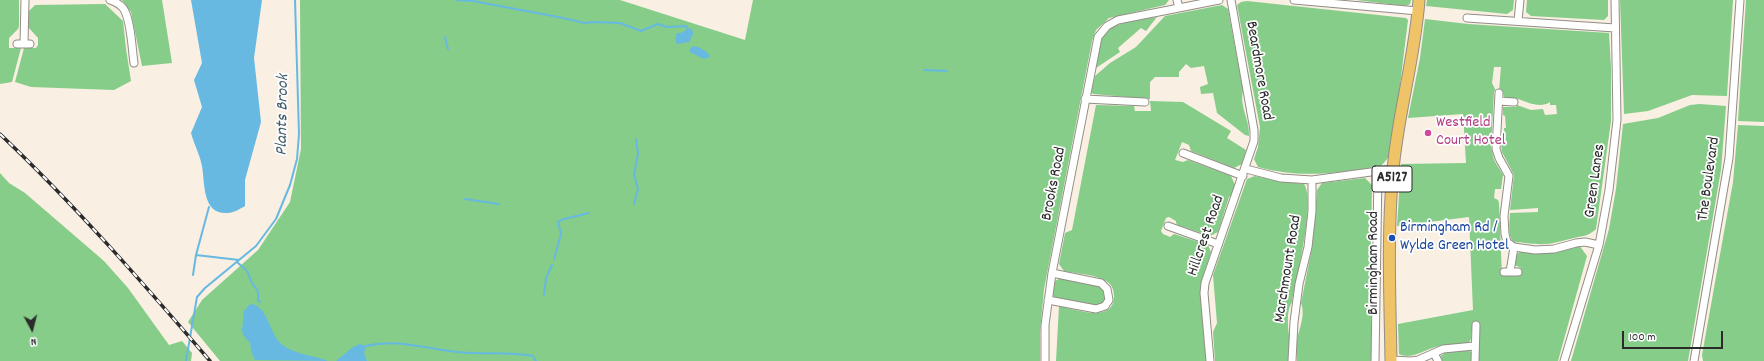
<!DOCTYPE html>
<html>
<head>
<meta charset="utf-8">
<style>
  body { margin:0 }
  #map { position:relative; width:1764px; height:361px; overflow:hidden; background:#f9efe2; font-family:Dekko,sans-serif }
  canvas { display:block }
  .north { position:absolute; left:12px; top:309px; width:40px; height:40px; -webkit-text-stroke:3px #fff; paint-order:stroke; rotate:173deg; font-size:11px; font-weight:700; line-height:16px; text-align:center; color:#2b2b2b }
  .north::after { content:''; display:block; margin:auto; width:14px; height:18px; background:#2b2b2b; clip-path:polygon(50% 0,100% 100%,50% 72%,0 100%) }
  .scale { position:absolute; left:1622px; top:331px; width:101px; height:18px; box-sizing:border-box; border:2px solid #2b2b2b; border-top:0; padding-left:5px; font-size:12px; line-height:14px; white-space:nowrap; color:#2b2b2b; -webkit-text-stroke:3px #fff; paint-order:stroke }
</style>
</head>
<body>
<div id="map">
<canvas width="1764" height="361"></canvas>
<div class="north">N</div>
<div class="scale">100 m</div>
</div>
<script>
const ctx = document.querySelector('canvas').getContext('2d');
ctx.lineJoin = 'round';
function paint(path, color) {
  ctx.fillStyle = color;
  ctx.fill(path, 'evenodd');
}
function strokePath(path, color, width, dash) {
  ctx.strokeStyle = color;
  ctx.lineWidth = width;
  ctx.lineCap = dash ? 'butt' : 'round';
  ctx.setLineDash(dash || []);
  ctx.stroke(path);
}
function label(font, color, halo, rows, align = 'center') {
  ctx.font = font + ' Dekko,sans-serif';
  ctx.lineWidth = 3.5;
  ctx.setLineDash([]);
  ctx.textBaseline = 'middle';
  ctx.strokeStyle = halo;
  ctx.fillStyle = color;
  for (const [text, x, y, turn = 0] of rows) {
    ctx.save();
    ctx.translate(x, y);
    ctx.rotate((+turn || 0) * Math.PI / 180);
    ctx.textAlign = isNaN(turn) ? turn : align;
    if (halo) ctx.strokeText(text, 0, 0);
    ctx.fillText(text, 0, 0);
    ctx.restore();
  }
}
const green = new Path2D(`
  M0,0h19v26l-1,3 -9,9v10h12l-9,34 -12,2z
  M122,0h40l10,63 -30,3 -11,-54z
  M300,0h320l125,40 8,-40h416l-4,5 -56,13 -13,12 -4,11 -48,248 -4,43v29h-820l-32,-39 14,-22 56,-50 32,-48 11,-53z
  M1356,0h55l-1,4 -4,2z
  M1427,0h87l-1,10 -6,4 -81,-8z
  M1527,0h81v16l-4,4 -73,-4 -5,-4z
  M1620,0h113l-6,96 -35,-1 -44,16 -24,3z
  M1746,0h18v122l-26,-1z
  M1247,1l159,17 2,2 -10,81 -10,57 -7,8c-45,7 -78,13 -123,1l-4,-8 4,-12 2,-20 -23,-122 4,-3z
  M105,4l18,17 3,28 5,32 -17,9 -83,-3 -16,-5 9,-34h12l2,-3v-7l-10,-11 1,-16 6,-6z
  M1222,5l6,4 15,82c-4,15 7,29 6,45l-4,-1 -28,-22 -4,-20 -12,1 -1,-7 8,-3 -4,-18 -13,2 -5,-4 -7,8v5h-24l-5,5v17l-57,-5 -2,-2 4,-16 15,-13 26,-16 29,-31z
  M1157,17l-11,14 -5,-3 -23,20 2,4 -24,16c2,-11 2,-25 9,-34 10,-13 37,-14 52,-17z
  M1425,19l43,5 141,9 2,35v53l-15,108c-9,8 -11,6 -22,9 -21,5 -26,8 -49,5 -4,-1 -9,0 -12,-2 -6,-6 -3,-21 -3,-28l28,-1v-4l-28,2 4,-35 -12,-23 -1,-9h4l-1,-15h2l-1,-12 -2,-1v-8h13l1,-2 14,5 12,-1 2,6 12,-1 -1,-9h-6v-3c-10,7 -23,0 -32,-3 -5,-1 -9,0 -14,-2l-1,-6h-4l2,-24h-7l-2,16 4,8h-2l-3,56 3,13 9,15 -2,14h-6l-1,9 4,2 1,3 3,73 19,-1v-7l-6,-3 1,-10 5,-4c23,4 36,1 58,-6l8,11 -29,105h-80l-1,-24 2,-8 -8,4v6l-3,5c-9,1 -20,1 -28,2 -12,1 -28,15 -41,8l-1,-30 75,-14 -4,-93 -72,9 4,-62 65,-1 -3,-49 -55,4 12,-60z
  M1150,101l33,1 48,29 -4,7 19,12 -4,14 -8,4 -43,-17 -2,-6 -7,-3 -7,18 8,2 5,-2 43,16 4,9 -3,10 -3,2 -11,35 -8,4 -32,-11 -2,-2v-2l-7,-4 -3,1 -5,13 2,3 7,3 4,-3 34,11 3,7 -9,27 -2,10 6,72h-150l3,-55c15,3 54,18 55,-9 0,-7 -2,-13 -8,-16 -11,-7 -29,-7 -42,-10l-5,-7 6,-31 7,-3 24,-125 38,1 1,5h16z
  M1700,104l26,2 -5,64 -33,191h-117l38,-132 7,-40 7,-65 35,-6 32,-13z
  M1738,125l26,1v235h-61l-1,-6 31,-173z
  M0,173l9,10 16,10 79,68 24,27 41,57 13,-4 10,12 -1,8h-191z
  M1255,176l23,5 26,3c12,18 -8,94 -12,118 -6,9 -4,24 -3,34 1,8 -1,17 -1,25h-73l-2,-29 4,-9 -4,-48 34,-96z
  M1365,178l7,7 -1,58v118h-74c0,-8 -1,-18 1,-26 3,-10 7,-22 3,-32l11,-55 5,-58 5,-7z
  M1061,278l37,7 6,3 2,11 -3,5 -7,2 -39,-7 -4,-3 2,-15z
  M1468,350l4,3 2,8h-32l-1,-6 3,-1v-3z`);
const water = new Path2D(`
  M191,0h71l-8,58 7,64 -16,58v26c-5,3 -12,7 -17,7 -26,2 -23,-29 -26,-47 -2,-11 -8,-22 -11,-33l11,-26 -8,-27 8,-17z
  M689,28l3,1 1,5 -4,8 -12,2 -2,-5 2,-6h4z
  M693,46c5,0 16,6 17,11l-6,2 -14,-7v-3z
  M253,304c17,6 16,32 31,42 13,9 29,9 44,15l-73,-1 -4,-9 -1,-8 -7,-8 -1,-5 2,-19 5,-6z
  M360,344l6,2 -2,7 3,8h-31l17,-14z`);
const stream = new Path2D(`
  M456,0l17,1 85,16 27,6 9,-1 26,1 21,8 17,-7 9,3 19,-1 1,2
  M445,37l3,12
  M924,70l23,1
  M465,199l34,5
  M634,204l4,-15 -4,-14 4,-21 -2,-15
  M196,255l43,5
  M554,259l7,-25 -3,-12 6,-3 25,-6
  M237,262l10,9 5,12 6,8v9l2,2
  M193,275l3,-20 13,-48
  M544,295l2,-17 6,-13
  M366,346c31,-8 60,3 91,6 25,3 51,-1 76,4l3,5
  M186,361l11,-64 8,-9 51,-42 20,-27 14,-34 7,-26 2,-25 -4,-134`);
const street = new Path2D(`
  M110,0c5,2 9,3 13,8 8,10 9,42 11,55
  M1177,0l2,8
  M1294,0l124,11
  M1467,18l148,10
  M1518,21l2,-21
  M17,44h13
  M24,44l1,-44
  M1499,93l-3,56 3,9 10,18 -5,40 1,18 2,8 7,5 21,3 19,-1 22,-6 9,-1 14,3
  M1085,99l60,3
  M1499,101l15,1
  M1183,153l60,23
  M1246,169l35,9 31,2 81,-11
  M1168,226l50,18
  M1504,272h14
  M1510,272l4,-25
  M1048,300l48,9 9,-3 4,-6 -2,-11 -6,-6 -49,-10
  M1434,353l4,8
  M1391,360l19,1
  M1045,361v-36l7,-52 46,-236 9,-11 11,-6 101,-20
  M1210,361l-6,-68 1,-10 49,-142v-11l-23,-130
  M1292,361l2,-39 5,-38 9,-37 4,-36v-31
  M1375,361l3,-189
  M1411,361l7,-1 25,-11 31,-3
  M1475,361l1,-36
  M1564,361l35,-116 10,-55 8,-70 -2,-120
  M1694,361l35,-203 11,-158`);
const primary = new Path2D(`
  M1391,361c-1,-63 -4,-128 2,-191 5,-57 22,-113 26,-170`);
const rail = new Path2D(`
  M0,134c75,71 143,149 210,227`);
const markers = [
  [1428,133,4,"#d1479c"],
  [1392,238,4,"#1a4fb4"]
];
const shields = [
  [1392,179,40]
];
const shieldNames = [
  ["A5127",1392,179]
];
const streetNames = [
  ["Beardmore Road",1258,71,80],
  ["The Boulevard",1710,179,-82],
  ["Green Lanes",1596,181,-82],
  ["Brooks Road",1055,184,-79],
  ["Hillcrest Road",1207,236,-71],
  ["Birmingham Road",1375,263,-90],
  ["Marchmount Road",1289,269,-81]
];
const hotelNames = [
  ["Westfield",1436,124],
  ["Court Hotel",1436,142]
];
const transitNames = [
  ["Birmingham Rd /",1400,229],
  ["Wylde Green Hotel",1400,247]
];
const waterNames = [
  ["Plants Brook",284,115,-89]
];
paint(green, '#85cd88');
paint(water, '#67b9e2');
strokePath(stream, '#67b9e2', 2);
strokePath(street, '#928d86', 9);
strokePath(primary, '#928d86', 13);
strokePath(street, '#fff', 7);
strokePath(primary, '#efc469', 11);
strokePath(rail, '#2b2b2b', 3.5);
strokePath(rail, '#fff', 2, [6]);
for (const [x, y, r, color] of markers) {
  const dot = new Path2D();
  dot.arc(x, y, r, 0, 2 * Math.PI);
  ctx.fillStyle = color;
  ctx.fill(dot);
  strokePath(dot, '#fff', 1.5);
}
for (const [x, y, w] of shields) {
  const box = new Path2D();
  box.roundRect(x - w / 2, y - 13, w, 26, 3);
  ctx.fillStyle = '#fff';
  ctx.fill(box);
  strokePath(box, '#2b2b2b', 1);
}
label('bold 15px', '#2b2b2b', null, shieldNames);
label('16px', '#2b2b2b', '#fff', streetNames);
label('16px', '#b23c85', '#fff', hotelNames, 'left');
label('16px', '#164399', '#fff', transitNames, 'left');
label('italic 17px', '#405d6b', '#fff', waterNames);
</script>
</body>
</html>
